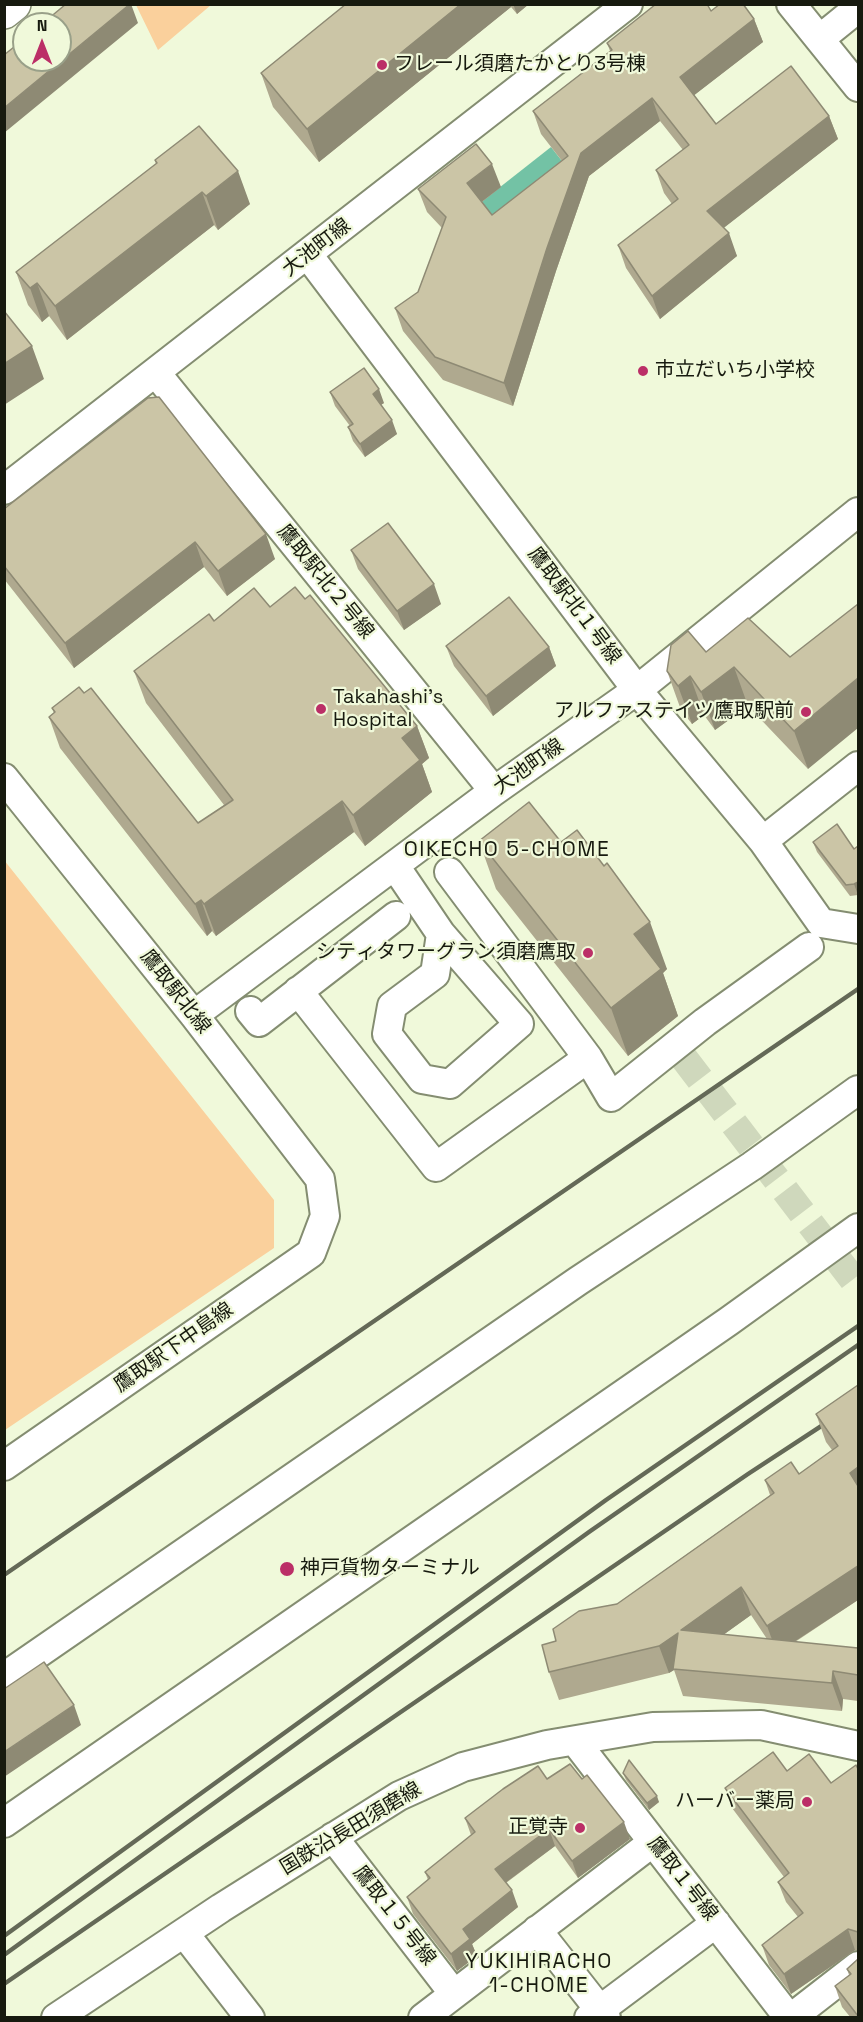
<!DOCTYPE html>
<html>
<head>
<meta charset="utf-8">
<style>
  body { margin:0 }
  #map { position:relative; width:863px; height:2022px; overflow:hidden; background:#f0f9da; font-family:"Space Grotesk",sans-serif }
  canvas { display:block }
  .frame { position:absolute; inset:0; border:6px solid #171a0f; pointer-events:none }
  .north { position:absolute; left:12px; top:12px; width:60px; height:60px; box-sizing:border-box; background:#f0f9da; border:2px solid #99a089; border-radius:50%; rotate:0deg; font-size:16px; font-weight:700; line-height:24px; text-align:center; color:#171a0f }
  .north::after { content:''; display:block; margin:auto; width:21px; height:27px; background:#bb2f67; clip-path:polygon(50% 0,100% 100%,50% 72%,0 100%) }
</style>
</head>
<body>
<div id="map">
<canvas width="863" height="2022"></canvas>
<div class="frame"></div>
<div class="north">N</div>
</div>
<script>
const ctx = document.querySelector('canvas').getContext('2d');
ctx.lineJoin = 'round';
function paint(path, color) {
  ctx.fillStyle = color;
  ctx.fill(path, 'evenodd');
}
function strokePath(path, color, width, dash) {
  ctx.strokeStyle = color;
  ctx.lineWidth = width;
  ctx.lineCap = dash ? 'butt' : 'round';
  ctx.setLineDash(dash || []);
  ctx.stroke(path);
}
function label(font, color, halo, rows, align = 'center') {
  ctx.font = font + ' "Space Grotesk","Noto Sans JP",sans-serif';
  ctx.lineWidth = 4.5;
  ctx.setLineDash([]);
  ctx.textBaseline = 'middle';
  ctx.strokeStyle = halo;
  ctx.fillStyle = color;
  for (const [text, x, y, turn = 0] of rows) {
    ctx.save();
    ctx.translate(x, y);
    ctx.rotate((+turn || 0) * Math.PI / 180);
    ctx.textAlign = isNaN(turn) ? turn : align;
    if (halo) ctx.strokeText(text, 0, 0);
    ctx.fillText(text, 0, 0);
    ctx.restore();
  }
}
const green = new Path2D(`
  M136,5h75l-53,45z
  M4,860l270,340v48l-269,182z`);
const water = new Path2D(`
  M551,147l25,32 -76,59 -24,-32z`);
const minorTunnel = new Path2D(`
  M683,1057l175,229`);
const minor = new Path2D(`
  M791,4l67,83
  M821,38l37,-30
  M308,255l329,435 126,151 58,82 37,6
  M156,373l338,418
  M4,490l624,-486
  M4,778l190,237 126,164 5,37 -14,37 -307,213
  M763,841l95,-75
  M395,866l46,68 78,90 -69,60 -28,-5 -35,-45 5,-28 43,-32 6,-40
  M449,872l139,186
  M298,991l138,176 152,-109 23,39 94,-75 104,-75
  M250,1011l9,11 137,-106
  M194,1015l300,-224 143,-101 221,-178
  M4,1677l574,-396 174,-115 106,-76
  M575,1741l214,277
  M4,1823l725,-502 129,-93
  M333,1837l121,157
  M537,1930l69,88
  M184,1933l66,85
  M56,2018l165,-110 178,-112 64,-29 84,-22 106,-18 108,-2 97,21
  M423,2018l230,-176
  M589,2018l127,-95
  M791,2018l67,-52`);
const major = new Path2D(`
  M4,12l10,-8`);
const rail = new Path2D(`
  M4,1575l854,-586
  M4,1936l602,-436 252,-174
  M4,1955l585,-423 269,-187
  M4,1984l744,-510 110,-72`);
const wall = new Path2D(`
  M346,4h183l-12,10 -6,-7 -192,155 -46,-55 -12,-34z
  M711,11l43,8 9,23 -69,53 22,29 113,-8 9,23 -115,89 14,28 -77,63 -34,-51 -8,-23 54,-41 -8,-11 -8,-23 27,-20 -23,-29 -71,55 -33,95 -43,135 -70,-26 -40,-49 -8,-23 23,-16 24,-64 -15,-16 -9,-23 83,-2 -19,15 10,13 70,-54 -21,-27 -8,-23 77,-60 -3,-8z
  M155,160l95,44 -32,26 -4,-5 -147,115 -18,-24 -7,6 -14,-17 -12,-33 140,-108z
  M330,392l54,11 -3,2 16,29 -32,23 -12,-16 -5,-14 2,-1 -15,-20z
  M148,398l127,161 -48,37 -23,-29 -130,101 -70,-89v-70z
  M351,550l90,54 -37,26 -46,-61z
  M305,599l112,127 12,32 -7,6 10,28 -67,54 -11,-14 -138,104 -4,-5 -5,5 -147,-188 -11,-31 5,-4 -2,-5 32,-15 114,130 26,-18 -78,-102 -12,-32 80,-50z
  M446,646l103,1 7,19 -63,50 -39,-50z
  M706,652l84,5 18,112 -60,-63 -33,24 -11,-15 -12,9 -11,-14 -14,-39z
  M479,841l82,1 106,127 -4,4 15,43 -50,40 -132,-167z
  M813,842l41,7 4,46 -8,1 -33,-44z
  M858,1385v215l-63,42 63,6v53l-15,-2 -1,12 -159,-15 -9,-26 -5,3 -110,27 -10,-28 7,-31 61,-37 153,-109 -5,-15 34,-6 33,-24 -6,-8 -10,-28zM751,1615l16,24 -44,-4z
  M858,1769v181h-3l-64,44 -22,-29 -7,-20 36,-28 -12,-15 -8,-20 6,-5 -52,-69 -7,-20 62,-17 44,12z
  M623,1773l36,29 -10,8 -23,-30z
  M547,1779l83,60 -52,39 -23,-32 -49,37 12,24 -46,37 5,12 -20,15 -44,-57 -6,-17 21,-17 -3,-8 46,-37 -6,-17z
  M858,1959v59h-7l-9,-11 -7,-21 14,-11 -2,-6z`);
const shadedWall = new Path2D(`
  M130,4h1l7,19 -134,110v-25z
  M461,4h49l1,3 -192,155 -12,-33z
  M513,4h16l-12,10z
  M754,19l9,23 -75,58 -8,-23z
  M652,98l8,23 -71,55 -33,95 -43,135 -9,-23 43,-135 34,-95z
  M829,116l9,23 -122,95 -9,-23z
  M492,164l9,23 -25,19 -9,-23z
  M238,171l12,33 -32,26 -12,-34z
  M202,192l12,33 -147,115 -12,-34z
  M729,233l8,23 -77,63 -8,-23z
  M37,283l12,33 -7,6 -12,-34z
  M32,346l12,33 -40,26v-41z
  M379,389l5,14 -7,4 -4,-13z
  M392,420l5,14 -32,23 -5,-13z
  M266,534l9,25 -48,37 -9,-25z
  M195,542l9,25 -130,101 -9,-25z
  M434,584l7,20 -37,26 -7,-19z
  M549,647l7,19 -63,50 -7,-20z
  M734,667l14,39 -33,24 -14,-38z
  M690,676l14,39 -12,9 -14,-38z
  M858,678v50l-50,41 -14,-38z
  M417,726l12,32 -7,6 10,28 -67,54 -12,-31 49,-77z
  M342,801l12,31 -138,104 -12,-32z
  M858,882v13l-4,-11z
  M201,900l11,31 -5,5 -12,-32z
  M650,922l17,47 -4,4 15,43 -50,40 -17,-48 23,-74z
  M858,1467v30l-8,-24z
  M858,1566v34l-81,53 -10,-27z
  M741,1587l10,28 -60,43 -10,-28z
  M678,1633l-4,37 -5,3 -10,-27z
  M833,1671l10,28 -1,12 -10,-28z
  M74,1705l7,20 -77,52v-25z
  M657,1796l2,6 -10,8 -2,-7z
  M624,1822l6,17 -52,39 -6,-17z
  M549,1829l6,17 -54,40 -6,-17z
  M512,1890l6,17 -46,37 5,12 -20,15 -6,-17 12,-25z
  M848,1929l7,21 -64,44 -7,-20z`);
const building = new Path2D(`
  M66,4h64l-126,104v-53l20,-16v21h36v-36h-18z
  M346,4h115l-154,125 -46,-56z
  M656,4h51l4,7 9,-7h23l11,15 -74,58 36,47 75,-58 38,50 -122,95 22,22 -77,63 -34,-51 60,-46 -22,-29 33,-25 -37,-47 -71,55 -34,95 -43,135 -69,-26 -40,-49 23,-16 28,-75 -28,-28 58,-45 16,20 -25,19 25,32 76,-59 -35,-45 79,-61 -5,-7z
  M199,126l39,45 -32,25 -4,-4 -147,114 -18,-23 -7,5 -14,-16 141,-109 -2,-3z
  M4,311l28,35 -28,18z
  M364,368l15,21 -6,5 19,26 -32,24 -12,-17 5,-3 -23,-32z
  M159,397l107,137 -48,37 -23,-29 -130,101 -61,-77v-57l144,-111z
  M388,523l46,61 -37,27 -46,-61z
  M295,587l10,12 5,-4 107,131 -15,12 18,22 -67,55 -11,-14 -138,103 -3,-4 -6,4 -146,-187 6,-5 -3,-4 27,-21 5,6 7,-5 107,135 35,-23 -99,-129 75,-57 5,7 40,-33 16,19z
  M509,597l40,50 -63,49 -40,-50z
  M858,604v74l-64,53 -60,-64 -33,25 -11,-16 -12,10 -11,-15 4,-26 17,-14 18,21 42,-34 42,39z
  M529,802l32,40 16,-12 27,36 3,-3 43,59 -16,12 27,35 -50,39 -132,-167z
  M837,824l17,25 4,-3v36l-4,2 -8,1 -33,-43z
  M858,1385v82l-8,6 8,13v80l-91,60 -26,-39 -60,43 177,18v27l-25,-4 -1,12 -159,-14 5,-36 -19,13 -110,26 -7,-27 14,-4 -3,-12 26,-18 38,-7 157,-111 -9,-13 26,-18 8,12 39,-28 -22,-32z
  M44,1662l30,43 -70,47v-63z
  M773,1752l14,19 22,-17 22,29 25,-18 2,4v163l-10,-3 -64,45 -22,-29 41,-32 -25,-31 11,-9 -64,-85z
  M629,1760l28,36 -10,7 -24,-30z
  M570,1764l12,15 5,-4 37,47 -52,39 -23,-32 -54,40 17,21 -49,39 7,10 -19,15 -44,-57 23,-19 -5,-6 50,-40 -10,-14 38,-29 35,-23 9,13z
  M858,1959v57l-23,-30 16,-12 -4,-5z`);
const markers = [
  [382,65,6,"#bb2f67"],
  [643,371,6,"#bb2f67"],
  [321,709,6,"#bb2f67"],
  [806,712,6,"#bb2f67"],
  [588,953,6,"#bb2f67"],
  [287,1569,8,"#bb2f67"],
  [807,1802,6,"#bb2f67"],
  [580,1828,6,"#bb2f67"]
];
const poiNames = [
  ["フレール須磨たかとり3号棟",394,65],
  ["市立だいち小学校",655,371],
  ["Takahashi's",333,698],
  ["Hospital",333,721],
  ["アルファステイツ鷹取駅前",794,712,"right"],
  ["シティタワーグラン須磨鷹取",576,953,"right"],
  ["神戸貨物ターミナル",300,1569],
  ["ハーバー薬局",795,1802,"right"],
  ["正覚寺",568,1828,"right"]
];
const streetNames = [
  ["大池町線",317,248,-38],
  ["鷹取駅北２号線",325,582,51],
  ["鷹取駅北１号線",574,606,53],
  ["大池町線",529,767,-35],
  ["鷹取駅北線",175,992,52],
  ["鷹取駅下中島線",174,1348,-35],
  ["国鉄沿長田須磨線",351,1829,-31],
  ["鷹取１号線",682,1879,52],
  ["鷹取１５号線",394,1916,52]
];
const neighbourhoodNames = [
  ["OIKECHO 5-CHOME",507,850],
  ["YUKIHIRACHO",539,1962],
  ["1-CHOME",539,1986]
];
paint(green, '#fad09c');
paint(water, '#73c2a5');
strokePath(minorTunnel, '#cfd8bc', 28, [28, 14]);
strokePath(minor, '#848d71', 32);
strokePath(major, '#848d71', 36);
strokePath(minor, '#fff', 28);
strokePath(major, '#fff', 33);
strokePath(rail, '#646957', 4.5);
paint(wall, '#afa98f');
paint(shadedWall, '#8e8a74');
paint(building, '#cbc5a6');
strokePath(building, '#8e8a74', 1.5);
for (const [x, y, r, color] of markers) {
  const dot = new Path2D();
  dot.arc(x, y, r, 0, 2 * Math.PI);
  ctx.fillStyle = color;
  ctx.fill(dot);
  strokePath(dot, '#f0f9da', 2);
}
label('20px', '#171a0f', '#f0f9da', poiNames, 'left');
label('20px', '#171a0f', '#f0f9da', streetNames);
ctx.letterSpacing = '1.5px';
label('21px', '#171a0f', '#f0f9da', neighbourhoodNames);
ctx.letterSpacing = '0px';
</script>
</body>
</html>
